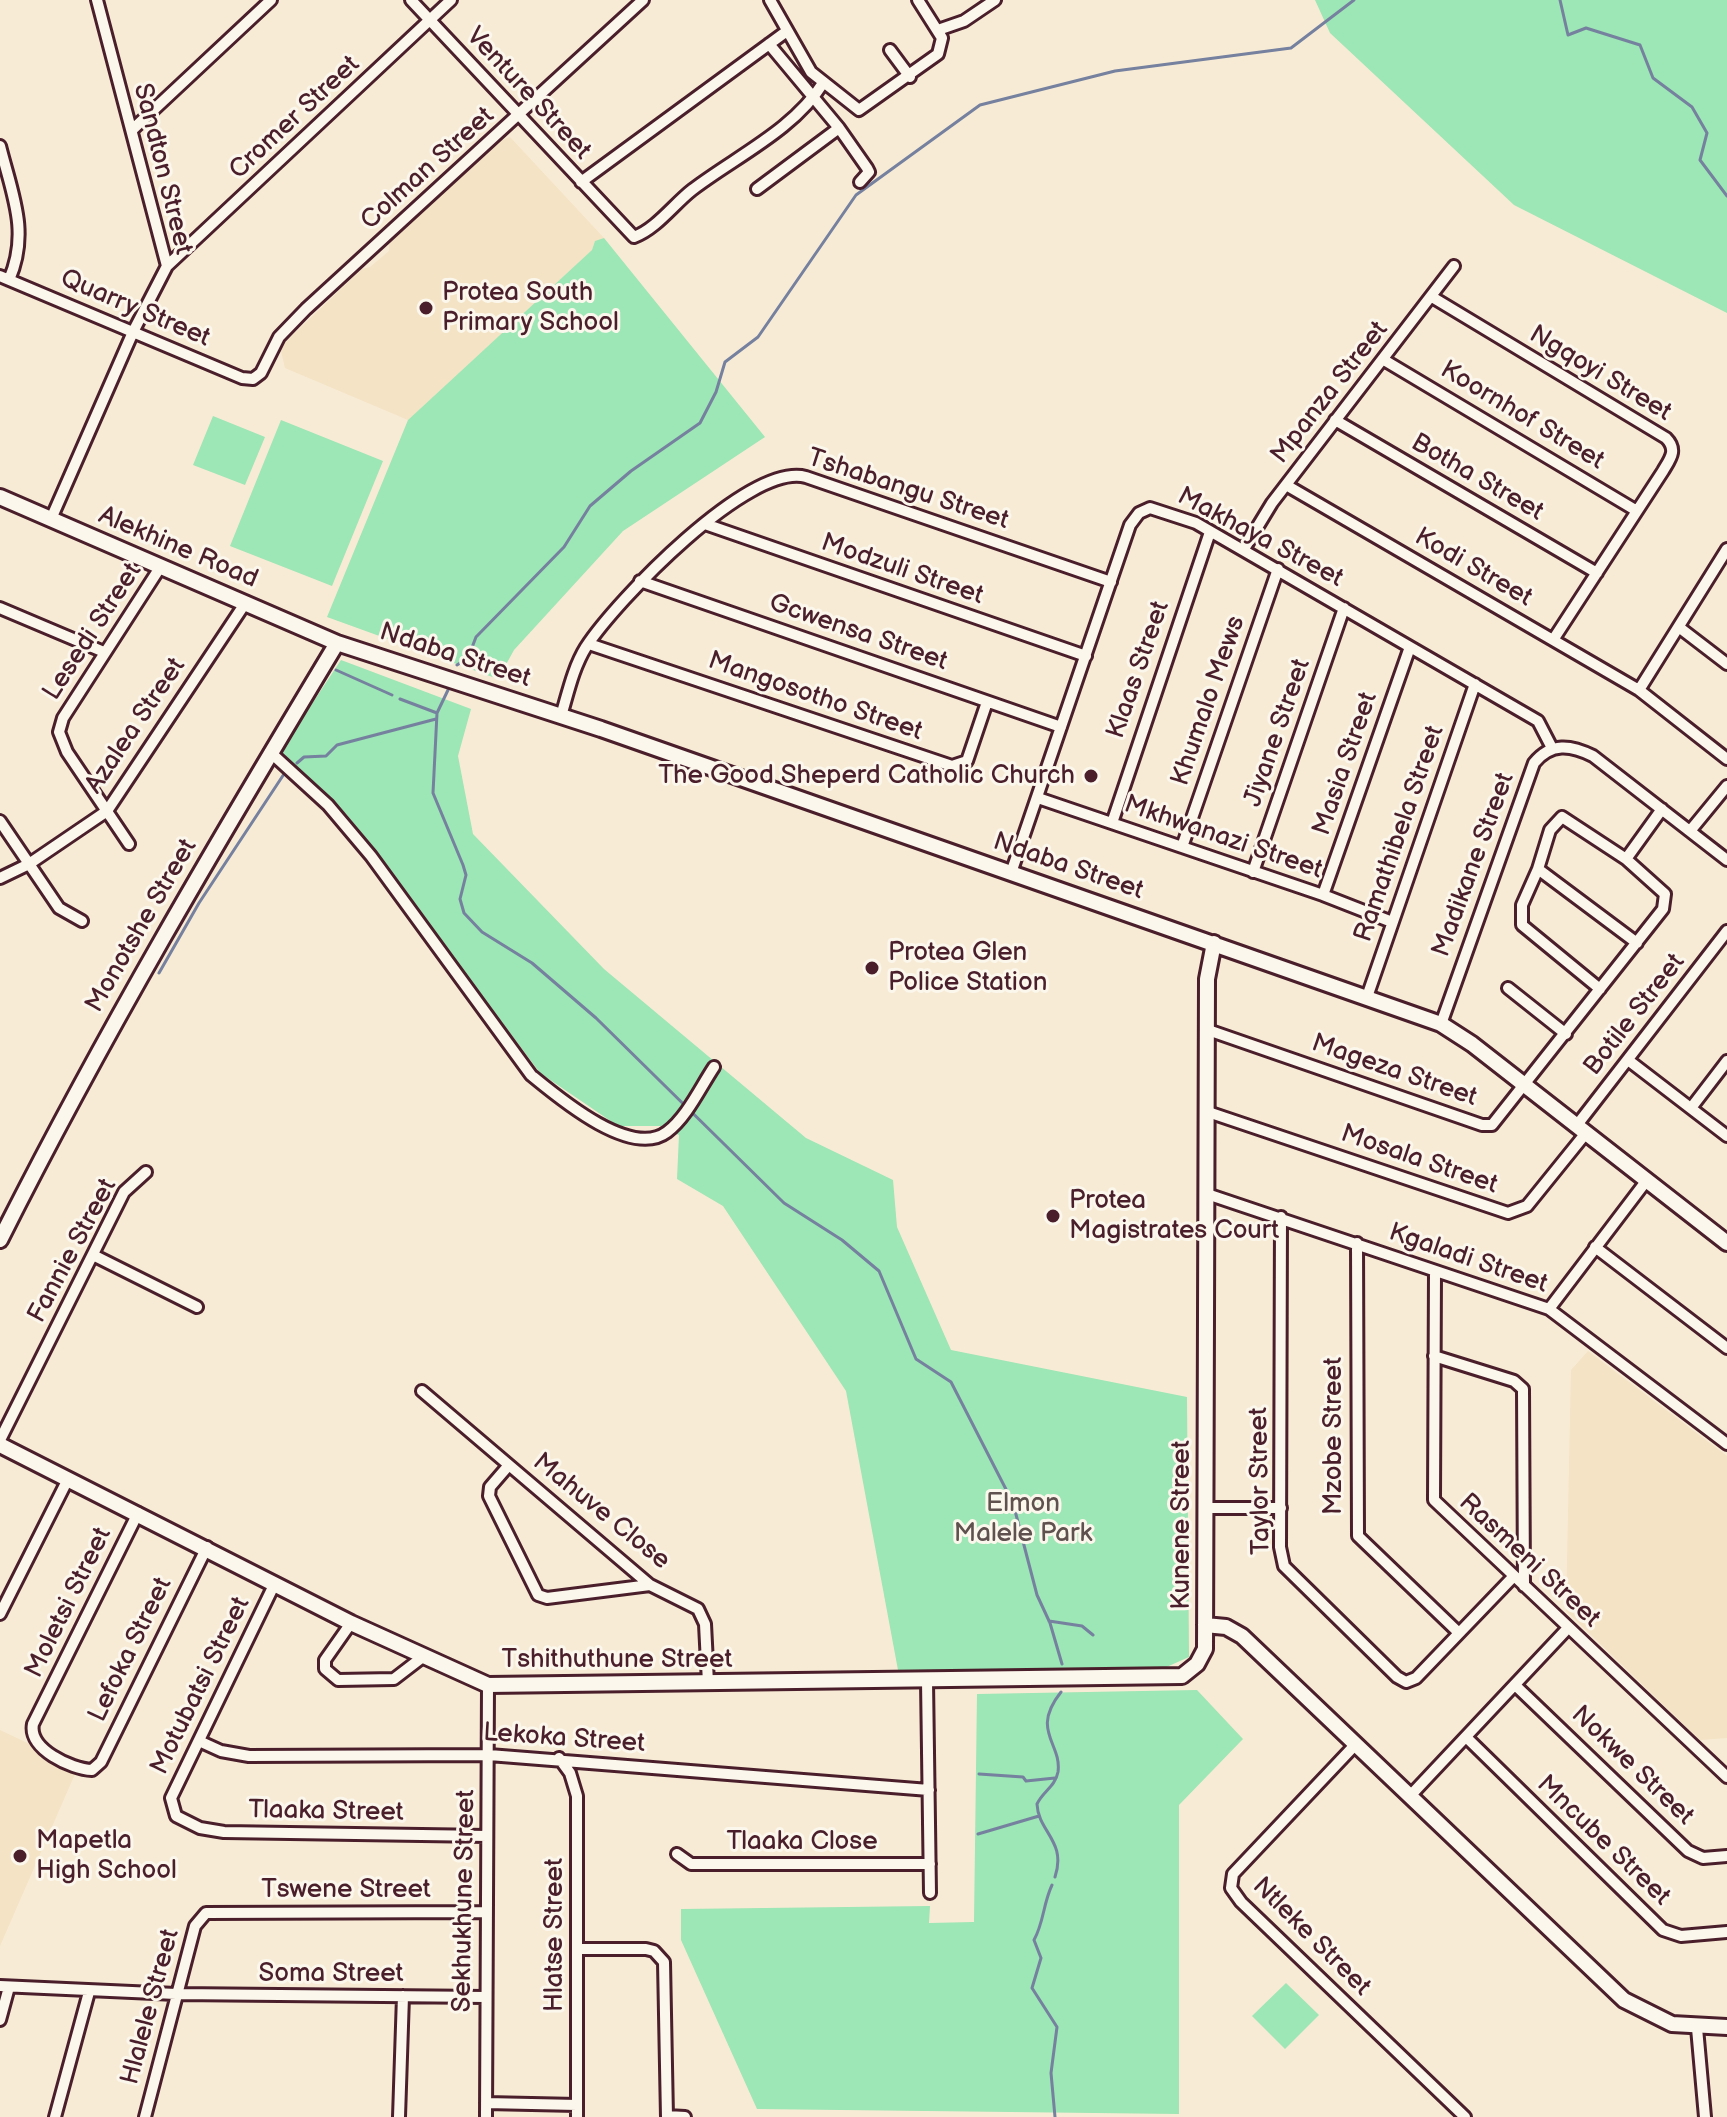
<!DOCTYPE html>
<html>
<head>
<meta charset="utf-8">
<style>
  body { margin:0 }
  canvas { display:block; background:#f7ebd5 }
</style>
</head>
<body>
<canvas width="1727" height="2117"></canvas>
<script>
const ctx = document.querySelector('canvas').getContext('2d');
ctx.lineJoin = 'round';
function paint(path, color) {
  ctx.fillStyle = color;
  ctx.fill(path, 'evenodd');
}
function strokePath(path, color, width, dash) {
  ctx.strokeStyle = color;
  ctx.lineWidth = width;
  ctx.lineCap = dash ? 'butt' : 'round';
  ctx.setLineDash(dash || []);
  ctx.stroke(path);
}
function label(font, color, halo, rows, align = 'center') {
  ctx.font = font + ' "Balsamiq Sans",sans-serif';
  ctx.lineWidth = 6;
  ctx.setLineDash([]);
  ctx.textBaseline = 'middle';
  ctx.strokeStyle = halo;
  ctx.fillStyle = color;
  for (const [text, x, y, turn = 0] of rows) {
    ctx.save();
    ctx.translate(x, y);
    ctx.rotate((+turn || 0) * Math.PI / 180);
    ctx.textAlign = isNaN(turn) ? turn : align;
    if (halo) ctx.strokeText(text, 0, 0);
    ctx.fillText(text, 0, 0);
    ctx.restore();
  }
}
const built = new Path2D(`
  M510,137l94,101 -9,3 -3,9 -184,170 -123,-52 -5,-21 82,-78 8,-2 19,-16v-7l111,-103z
  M1588,1351l139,105v282l-27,2 -134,-129 5,-241z
  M0,1730l78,37 -78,179z`);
const green = new Path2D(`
  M1315,0h412v313l-213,-108 -184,-172z
  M604,238l161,199 -142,94 -109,119 -16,29 -171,-62 81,-197 184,-170 3,-9z
  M213,416l52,21 -20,48 -52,-20z
  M281,420l102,41 -51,125 -102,-40z
  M341,660l130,49 -13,47 15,78 131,135 202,169 87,42 4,47 54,123 236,47 2,260 -27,12 -264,1 -52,-279 -123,-185 -46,-27 2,-44 -19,-9h-42l-78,-53 -193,-258 -67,-63z
  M1197,1690l46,49 -64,66v309l-422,-5 -76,-169v-31l249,-3 -1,17 45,-1 3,-228z
  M1286,1983l33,32 -34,34 -33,-33z`);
const stream = new Path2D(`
  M1560,0l8,35 18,-7 54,17 13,33 39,29 15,26 -7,27 27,36
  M457,665l11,-7 8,-21 88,-90 26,-41 41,-35 69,-48 16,-31 9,-30 33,-25 98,-142 124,-90 135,-34 176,-23 63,-48
  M336,670l56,25
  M448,690l-11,23 -4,80 30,72 3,10 -6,24 4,14 18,19 50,31 64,55 188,185 58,37 37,31 37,88 35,23 62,121 24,92 13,28 12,41
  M400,699l37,14
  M297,763l7,-6 22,-1 11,-11 99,-26
  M159,973l40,-70 85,-129
  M1049,1621l33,5 11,9
  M979,1774l44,3 3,4 29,-3
  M978,1834l61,-18
  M1055,1877c12,-36 -17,-45 -18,-73 6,-13 18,-17 21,-32 4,-29 -28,-41 3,-80
  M1052,1885c-9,19 -8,37 -18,55l7,18 -9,30 25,39 -6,46 4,44`);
const street = new Path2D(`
  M97,0l70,266
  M411,0l223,237c22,-8 40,-33 58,-47 43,-33 102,-60 131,-107
  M770,0l41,72 48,38 79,-56 4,-16 -24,-38
  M938,30l26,-9 31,-21
  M890,50l20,27
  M839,128l28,40 2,4 -9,10
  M132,130l139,-130
  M0,146c12,48 30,86 9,134
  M581,182l206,-151
  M757,189l82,-61 -70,-84
  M0,276l242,102 11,1 8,-6 18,-36 27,-28 337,-309
  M1432,297l234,141c12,12 4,21 -3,33l-110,169
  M1384,360l253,151
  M1335,420l262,153
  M1286,485l353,205 88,69
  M51,519l82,-187 34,-66 284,-266
  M705,524l381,132
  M1244,549l28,-46 182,-237
  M640,581l421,146
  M0,608l104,44
  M1680,628l47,36
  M589,644l363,122 15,-5 20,-59
  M1639,690l88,-141
  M561,716c7,-23 12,-48 25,-69 30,-46 163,-185 220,-170l305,105
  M270,752l58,53 43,51 160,219c28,23 100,84 136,57 20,-15 33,-44 47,-65
  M1038,798l285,97 69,27
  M0,821l59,87 23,13
  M1112,823l98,-291
  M1690,831l37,-45
  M129,844l-62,-92 -8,-20 4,-14 98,-152
  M1182,847l96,-278
  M1626,859l-64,-42 -12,13 -12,39 99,74
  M1538,869l-16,36v20l78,64
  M1253,872l91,-264
  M1011,873l119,-348 9,-12 11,-5 46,15 342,198 14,27
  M0,878l29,-14 78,-53 139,-209
  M1323,895l87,-248
  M1508,988l58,46
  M1367,997l108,-313
  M1441,1024l93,-261c17,-21 37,-18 59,-7l134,104
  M1208,1030l274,95h10l171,-216 2,-15 -39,-35 36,-50
  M1628,1060l99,76
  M1691,1108l36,-47
  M1208,1112l300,101 19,-7 59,-73
  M1577,1125l150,-194
  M1207,1194l342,115 178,135
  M1281,1217l-1,330 4,19 113,111 9,5 10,-4 98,-102
  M1357,1243l1,293 101,97
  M1595,1247l132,101
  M93,1255l104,52
  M1435,1271l-1,229 293,277
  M1549,1309l98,-129
  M1434,1356l80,25 9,8 1,197
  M422,1391l228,194 48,24 7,15 3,59
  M0,1440l124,-248 22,-20
  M509,1465l-19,22 -1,9 49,99 9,3 103,-13
  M1206,1508h75
  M138,1513l-105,211c-5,25 38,45 59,46l9,-8 106,-215
  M275,1583l-104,215 5,18 24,12 24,4 263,4
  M0,1614l68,-135
  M351,1623l-26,37v9l13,11 56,-1 30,-23
  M927,1681l3,212
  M1515,1685l173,166 15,7 24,-2
  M1466,1737l197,193 18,6 46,-4
  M199,1741l22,10 28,5 240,-1 440,35
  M1355,1745l-122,129 -2,14 10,14 224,215
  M559,1758l11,15 7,23v321
  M1410,1796l158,-168
  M677,1854l14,10h239
  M578,1949h68l8,2 10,11 3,155
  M0,1986l176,8 310,3
  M0,2020l9,-33
  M1697,2028l8,89
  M486,2103l91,2
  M667,2116l18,1
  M55,2117l34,-125
  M145,2117l50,-191 11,-13 279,-1
  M399,2117l4,-121
  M486,2117l2,-432`);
const secondary = new Path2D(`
  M0,497l337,146 264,86 840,295 31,20 255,199
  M0,1240c103,-205 219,-401 337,-597
  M0,1445l351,178 137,62 694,-9 15,-12 8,-15 2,-670 7,-36
  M1205,1625l21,2 16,9 382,364 48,24 55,3`);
const markers = [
  [426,308,8,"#4a1f2b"],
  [1091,776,8,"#4a1f2b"],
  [872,968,8,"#4a1f2b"],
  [1053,1216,8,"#4a1f2b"],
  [20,1856,8,"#4a1f2b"]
];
const streetNames = [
  ["Venture Street",528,94,47],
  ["Cromer Street",295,118,-43],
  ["Sandton Street",162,169,76],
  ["Colman Street",428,169,-42],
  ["Quarry Street",135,309,23],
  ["Ngqoyi Street",1600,374,31],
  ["Mpanza Street",1330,393,-52],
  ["Koornhof Street",1522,416,31],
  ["Botha Street",1477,478,30],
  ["Tshabangu Street",908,490,18],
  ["Makhaya Street",1260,538,28],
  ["Alekhine Road",178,548,23],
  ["Kodi Street",1473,568,30],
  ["Modzuli Street",902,570,19],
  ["Lesedi Street",93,632,-57],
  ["Gcwensa Street",858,633,19],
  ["Ndaba Street",455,656,18],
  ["Klaas Street",1139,670,-71],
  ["Mangosotho Street",815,697,19],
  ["Khumalo Mews",1209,701,-71],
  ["Azalea Street",136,726,-56],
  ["Jiyane Street",1278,733,-71],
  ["Masia Street",1346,764,-71],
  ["Ramathibela Street",1400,834,-71],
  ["Mkhwanazi Street",1223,838,19],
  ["Madikane Street",1474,865,-70],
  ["Ndaba Street",1068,867,19],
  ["Monotshe Street",142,926,-60],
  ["Botile Street",1635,1015,-52],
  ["Mageza Street",1394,1071,19],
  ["Mosala Street",1419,1160,19],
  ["Fannie Street",73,1251,-62],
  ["Kgaladi Street",1468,1259,19],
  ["Mzobe Street",1334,1436,-90],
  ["Taylor Street",1261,1481,-91],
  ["Mahuve Close",601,1512,39],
  ["Kunene Street",1182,1525,-90],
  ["Rasmeni Street",1529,1561,43],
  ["Moletsi Street",69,1603,-64],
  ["Lefoka Street",131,1650,-64],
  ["Tshithuthune Street",617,1660],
  ["Motubatsi Street",201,1686,-64],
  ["Lekoka Street",564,1739,4],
  ["Nokwe Street",1632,1766,44],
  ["Tlaaka Street",326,1812,1],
  ["Mncube Street",1603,1841,44],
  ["Tlaaka Close",802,1842],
  ["Tswene Street",346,1890],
  ["Sekhukhune Street",465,1901,-89],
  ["Hlatse Street",555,1935,-90],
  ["Ntleke Street",1311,1937,45],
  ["Soma Street",331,1974],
  ["Hlalele Street",151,2007,-75]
];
const poiNames = [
  ["Protea South",442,293],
  ["Primary School",442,323],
  ["The Good Sheperd Catholic Church",1075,776,"right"],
  ["Protea Glen",888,953],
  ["Police Station",888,983],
  ["Protea",1069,1201],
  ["Magistrates Court",1069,1231],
  ["Mapetla",36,1841],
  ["High School",36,1871]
];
const parkNames = [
  ["Elmon",1023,1504],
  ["Malele Park",1023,1534]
];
paint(built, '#f4e3c5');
paint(green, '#9de6b5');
strokePath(stream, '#75819f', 3);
strokePath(street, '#4a1f2b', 16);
strokePath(secondary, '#4a1f2b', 20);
strokePath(street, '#fbf7ec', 10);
strokePath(secondary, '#fbf7ec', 14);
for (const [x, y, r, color] of markers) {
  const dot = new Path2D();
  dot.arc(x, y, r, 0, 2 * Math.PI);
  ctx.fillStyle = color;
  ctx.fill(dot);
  strokePath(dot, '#fbf7ec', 3);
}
label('26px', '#4a1f2b', '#fbf7ec', streetNames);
label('26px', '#4a1f2b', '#fbf7ec', poiNames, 'left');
label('26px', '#5f514e', '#fbf7ec', parkNames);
</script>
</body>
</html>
